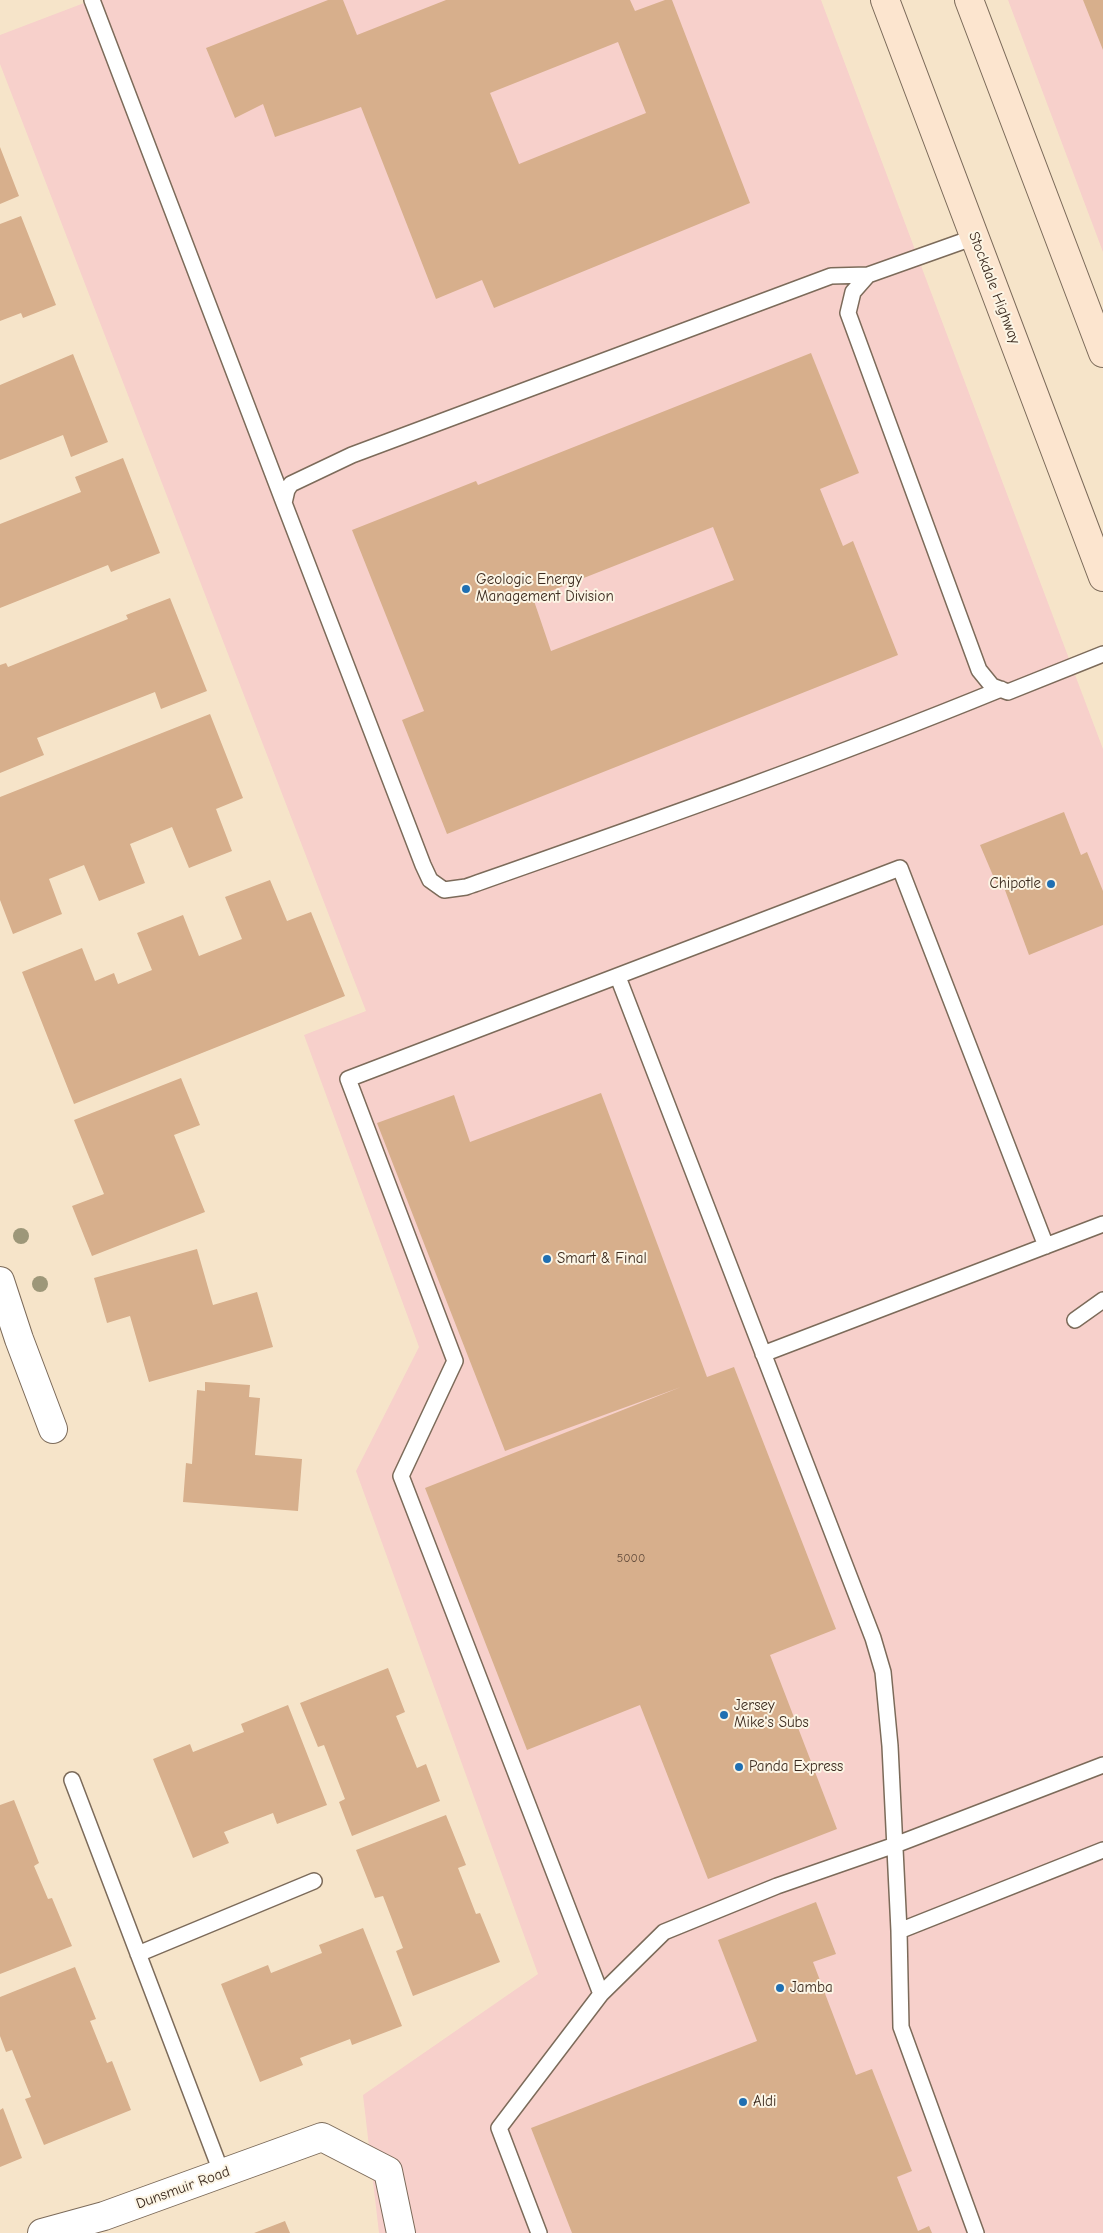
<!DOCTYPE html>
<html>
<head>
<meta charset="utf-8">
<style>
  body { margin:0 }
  canvas { display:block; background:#f6e4c9 }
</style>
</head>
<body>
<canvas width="1103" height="2233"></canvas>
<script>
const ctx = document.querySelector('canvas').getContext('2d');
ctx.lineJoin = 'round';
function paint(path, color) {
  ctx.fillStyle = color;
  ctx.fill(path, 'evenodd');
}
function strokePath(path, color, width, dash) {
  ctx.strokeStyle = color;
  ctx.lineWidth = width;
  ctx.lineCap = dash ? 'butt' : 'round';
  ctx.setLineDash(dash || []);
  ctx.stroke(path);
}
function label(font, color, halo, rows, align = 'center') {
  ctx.font = font + ' "Comic Neue",sans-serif';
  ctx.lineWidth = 4;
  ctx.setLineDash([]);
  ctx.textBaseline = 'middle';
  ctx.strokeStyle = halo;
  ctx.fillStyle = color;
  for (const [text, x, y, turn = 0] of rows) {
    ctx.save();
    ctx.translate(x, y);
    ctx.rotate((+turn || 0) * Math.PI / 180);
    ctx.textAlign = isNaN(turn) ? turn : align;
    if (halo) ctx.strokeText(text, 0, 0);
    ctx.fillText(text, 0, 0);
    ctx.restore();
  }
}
const built = new Path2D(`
  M92,0h729l282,749v1484h-724l-16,-138 175,-121 -182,-503 63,-124 -115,-312 62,-24 -366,-947v-29z
  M1008,0h95v252z`);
const building = new Path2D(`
  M328,0h15l14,35 89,-35h184l5,11 30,-11h7l78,203 -256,105 -12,-28 -46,19 -75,-192 -86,30 -12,-33 -28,14 -29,-70zM618,42l28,71 -127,51 -29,-71z
  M1083,0h20v50z
  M0,147l19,49 -19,8z
  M21,216l35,89 -33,13 -2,-5 -21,8v-97z
  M811,353l48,120 -39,16 23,57 10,-5 45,114 -451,179 -45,-114 22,-9 -72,-181 124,-49 2,4zM713,527l21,53 -183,71 -18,-53z
  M73,354l35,88 -37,15 -8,-22 -63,25v-75z
  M123,458l37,95 -49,19 -3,-7 -108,43v-84l81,-32 -6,-15z
  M170,598l37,93 -46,18 -6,-17 -118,46 7,17 -44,18v-108l6,-2 2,4 120,-48 -2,-4z
  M210,714l33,84 -27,11 16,42 -43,17 -17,-41 -42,17 15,39 -46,18 -15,-36 -35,14 13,35 -49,20 -13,-34v-103z
  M1064,812l17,43 6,-3 16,39v34l-74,30 -27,-73 -5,3 -17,-40z
  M270,880l17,41 24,-9 34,84 -271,108 -52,-132 60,-24 13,33 19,-8 4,11 34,-14 -15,-37 46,-18 16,41 43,-17 -17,-42z
  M181,1078l19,47 -26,10 31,77 -113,44 -20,-50 32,-12 -30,-74z
  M601,1093l106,284 27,-10 102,262 -66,26 67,174 -129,50 -68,-174 -113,45 -102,-262 256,-101 -176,64 -128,-328 77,-28 16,47z
  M197,1249l16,56 44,-13 16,55 -124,35 -19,-66 -23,7 -13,-45z
  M205,1382l45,3 -1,12 11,1 -5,57 47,4 -4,52 -115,-9 3,-39 6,1 5,-74 8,1z
  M388,1668l17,44 -9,4 21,52 9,-4 14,37 -88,35 -13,-34 6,-3 -21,-54 -6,2 -18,-44z
  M288,1705l39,100 -50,19 -4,-11 -49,19 5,11 -36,15 -40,-99 37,-15 3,8 51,-20 -3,-8z
  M14,1800l25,63 -5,3 14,33 4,-1 20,48 -72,28v-169z
  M446,1815l20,50 -8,3 18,46 4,-1 20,49 -87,34 -17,-45 7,-3 -20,-52 -8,2 -19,-48z
  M816,1902l20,52 -23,8 43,113 16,-6 40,102 -15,6 21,54 11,-5 3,7h-360l-41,-105 226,-87 -39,-101z
  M363,1928l39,98 -50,19 -2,-6 -50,19 3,7 -43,17 -39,-98 47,-19 3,8 51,-20 -3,-8z
  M75,1967l21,52 -6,2 17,42 5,-2 19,49 -87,35 -19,-46 6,-2 -19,-47 -6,2 -6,-16v-39z
  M3,2108l19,50 -22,9v-57z
  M285,2221l5,12h-36z`);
const lane = new Path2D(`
  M92,0l192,503
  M975,237l-107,38 -15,17 -5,21 131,357 13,16 16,6 95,-38
  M868,275l-37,1 -479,179 -61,29 -4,6 -3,13 139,362 7,15 14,10 22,-3c179,-63 359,-126 535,-198
  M618,977l255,661 10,34 7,74 9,185 2,96 75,206
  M1075,1320l28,-20
  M763,1354l340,-130
  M72,1780l150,394
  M899,1931l204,-81
  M138,1954l176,-73
  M601,1994l-200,-518 54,-115 -107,-282 552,-211 146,378
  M539,2233l-40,-105 102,-134 63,-62 113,-46 118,-41 208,-80`);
const street = new Path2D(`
  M0,1281l19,58 34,90
  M42,2233l62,-17 218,-79 66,34 13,62`);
const secondary = new Path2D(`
  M885,0l218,577
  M969,0l134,353`);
const trees = [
  [21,1236],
  [40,1284]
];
const markers = [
  [466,589,5,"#1f6fb2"],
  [1051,884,5,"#1f6fb2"],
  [547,1259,5,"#1f6fb2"],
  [724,1715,5,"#1f6fb2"],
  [739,1767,5,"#1f6fb2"],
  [780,1988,5,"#1f6fb2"],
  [743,2102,5,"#1f6fb2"]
];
const numberNames = [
  ["5000",631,1559]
];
const streetNames = [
  ["Stockdale Highway",994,288,69],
  ["Dunsmuir Road",183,2188,-20]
];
const poiNames = [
  ["Geologic Energy",476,580],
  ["Management Division",476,597],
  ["Chipotle",1041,884,"right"],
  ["Smart & Final",557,1259],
  ["Jersey",734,1706],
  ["Mike's Subs",734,1723],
  ["Panda Express",749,1767],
  ["Jamba",790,1988],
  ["Aldi",753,2102]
];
paint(built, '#f7d0cb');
paint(building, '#d7af8c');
strokePath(lane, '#7c6b5a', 18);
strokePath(street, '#7c6b5a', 30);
strokePath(secondary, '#7c6b5a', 30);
strokePath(lane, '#fff', 15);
strokePath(street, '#fff', 28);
strokePath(secondary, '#fce5cf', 28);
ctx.fillStyle = '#9d9779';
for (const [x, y] of trees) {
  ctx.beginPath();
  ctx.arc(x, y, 8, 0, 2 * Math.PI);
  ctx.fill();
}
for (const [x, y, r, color] of markers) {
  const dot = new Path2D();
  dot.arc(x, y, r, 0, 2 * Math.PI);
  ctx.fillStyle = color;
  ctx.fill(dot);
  strokePath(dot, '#fcf5e5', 2);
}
label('12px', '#624b3a', null, numberNames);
label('15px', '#3b2a1e', '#fcf5e5', streetNames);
label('15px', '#3b2a1e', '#fcf5e5', poiNames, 'left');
</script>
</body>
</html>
